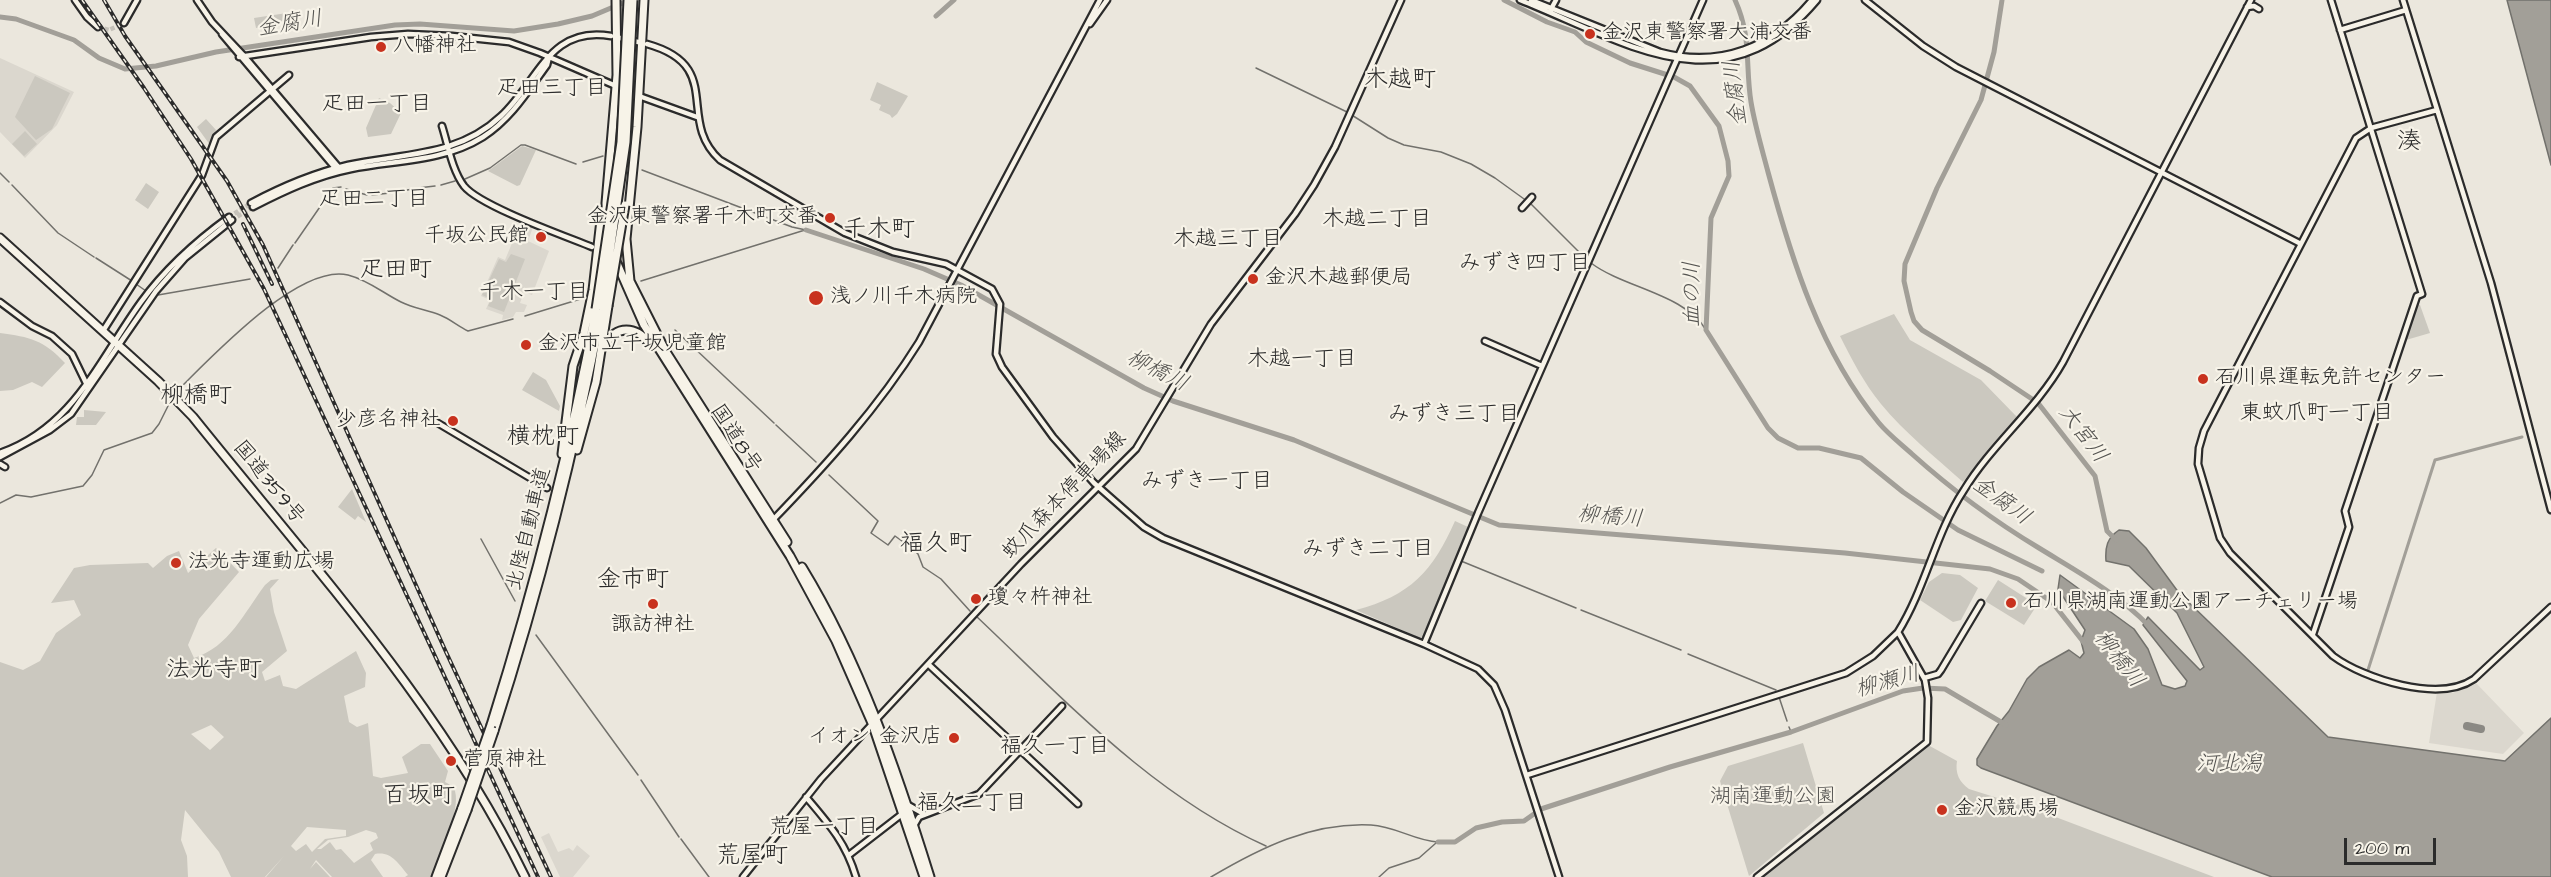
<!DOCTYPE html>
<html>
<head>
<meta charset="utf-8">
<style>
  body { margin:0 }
  #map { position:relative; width:2551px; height:877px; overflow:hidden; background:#ebe7dd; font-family:"Architects Daughter",sans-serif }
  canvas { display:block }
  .scale { position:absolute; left:2344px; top:838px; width:92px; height:27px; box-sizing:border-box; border:3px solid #2b2b2b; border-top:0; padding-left:8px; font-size:18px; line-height:21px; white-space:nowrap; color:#2b2b2b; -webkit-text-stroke:4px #f7f3e8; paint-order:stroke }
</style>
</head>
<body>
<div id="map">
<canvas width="2551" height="877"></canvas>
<div class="scale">200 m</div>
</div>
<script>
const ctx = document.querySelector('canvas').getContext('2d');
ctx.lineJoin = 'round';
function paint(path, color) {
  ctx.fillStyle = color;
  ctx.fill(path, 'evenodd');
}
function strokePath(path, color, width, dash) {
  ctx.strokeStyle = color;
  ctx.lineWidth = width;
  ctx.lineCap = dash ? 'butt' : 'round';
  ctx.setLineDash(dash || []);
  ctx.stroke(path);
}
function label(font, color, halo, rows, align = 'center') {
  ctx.font = font + ' "Architects Daughter","Klee One",sans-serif';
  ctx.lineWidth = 4.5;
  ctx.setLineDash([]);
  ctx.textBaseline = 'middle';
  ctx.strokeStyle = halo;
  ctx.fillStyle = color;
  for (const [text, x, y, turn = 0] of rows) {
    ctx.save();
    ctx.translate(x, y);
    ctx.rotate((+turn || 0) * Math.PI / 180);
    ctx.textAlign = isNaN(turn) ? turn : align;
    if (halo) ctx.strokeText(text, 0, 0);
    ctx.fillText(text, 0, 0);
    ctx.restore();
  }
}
const built = new Path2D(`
  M0,58l74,34 -17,33 -32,33 -25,-26z
  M524,224l9,3 -5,14 21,10 -17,44 -8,-3 -4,11 7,2 -3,7h-8l-3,5 -11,3 1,-5 -17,-6 4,-9 -9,-4 17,-39 7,3 10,-24 4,1z
  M2474,683l3,1 47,49 -21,21 -74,-11 8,-51 16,1z
  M549,833l9,19 11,-4 4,3 4,-6 13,11 -17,21h-13l-19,-40z`);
const green = new Path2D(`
  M287,13l-5,10 -26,5 -2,-10z
  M35,76l35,17 -18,36 -16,11 -21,-23z
  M877,82l31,14 -11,18 -5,4 -2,-3 -11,-5 2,-5 -11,-5z
  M379,98l11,5 11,10 -10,21 -23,3 -2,-9z
  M206,119l10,11 -6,15 -13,-18z
  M25,131l12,13 -13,12 -12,-12z
  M522,146l14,4 -16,35 -3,1 -29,-15z
  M146,183l13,9 -11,17 -13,-9z
  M511,254l14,5 -21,53 -16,-6 3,-7 -9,-4 17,-36 7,3z
  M2417,304l3,1 10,28 -24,7z
  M1894,314l16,26 71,40 36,37 -54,65c-28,-25 -58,-49 -82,-78 -17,-21 -29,-44 -41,-68z
  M0,333c30,4 44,7 65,30l-23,24 -10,-5 -19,8 -13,1z
  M533,372l13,8 14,26 -1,5 -37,-21z
  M84,410l22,2 -10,13h-20l1,-8h7z
  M352,489l14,33 -8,-6 -3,4 -17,-13z
  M1455,521l13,6 -45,109 -3,2 -64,-28c54,-14 77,-39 99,-89z
  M216,548l23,24 -40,47 -11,26 6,13c35,-11 50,-45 71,-73l6,-5 8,-1 -9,10 4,23 13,39 -25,21 3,9 15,-6 3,11 13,3 60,-38 10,22 -1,14 -21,9 5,26 8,5 11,-4 5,53 8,2 27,-5 -6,-16 19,-13h9l18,27 -3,11c4,2 8,4 10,9 6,21 -17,65 -24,86h-26l3,-2c-10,-12 -17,-24 -33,-21l-4,6 12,17h-51l-16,-17 -6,9 6,-7 14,15h-64l18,-21 -19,21h-34l-12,-25 -34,-42 -4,30 6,16 1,21h-188v-215l23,8 17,-9 16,-28 25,-18 -7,-15 -23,3 23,-35 16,-3 58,-2 5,5 14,-12 12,-5 9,22zM211,725l13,12 -14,13 -19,-16zM307,827l39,3v6l-21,3 -13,13 -6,-8 -10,7 -5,-5zM366,830l10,3 2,5 -8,5 3,7 -19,13 -13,-14 -5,1 -6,-8 -9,7h-4l11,-9 20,-3z
  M1942,573l18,2 18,13 -17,32 -8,2 -33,-22 9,-18z
  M1998,580l39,25 -13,20 -39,-24z
  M1803,743l21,70 -75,63 -29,-95 8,-15z
  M1928,745l29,16c-2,12 2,21 12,28l76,24 169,64h-450z`);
const water = new Path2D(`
  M2507,0h44v165z
  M2119,530l10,1 17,17 33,45 149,144 177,24 46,-43v159h-279l-291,-109 -4,-3v-6l20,-33 12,-15 18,-32 12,-12 30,-17 11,8 4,-5 -3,-12 4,-11 -27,-41 2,-14 74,54 14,20 14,36 13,4 10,-3 2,-5 -44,-56 5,-8 52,53 4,-3 -27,-54 -48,-47 -23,-5c-1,-14 1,-23 13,-31z`);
const stream = new Path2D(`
  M1256,68l91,44 41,26 16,7 37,7 30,12 24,14 36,26 56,56
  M583,162l20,-6
  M642,170l150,57 14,3
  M0,173l9,9
  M465,179l25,-11 31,-23h4l51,19
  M12,185l46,48 36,24
  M441,185l14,-4
  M418,188l17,-2
  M346,189l21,6
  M395,192l18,-3
  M372,195l18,-2
  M295,243l38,-55 8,-1
  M96,258l36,23
  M1591,263c33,25 94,31 115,67
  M278,268l15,-23
  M641,281l164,-51
  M136,284l10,7
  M158,295l92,-16
  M525,316l62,-19
  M675,330l99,93
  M175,393c34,-33 123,-130 173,-118 20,5 35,18 53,27 12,6 26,8 39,13 10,4 18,11 28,16l45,-12
  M776,425l40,37
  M829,475l49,46 -7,12 17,12 7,-9 18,13 5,5 5,13 18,12 29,32
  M0,503l16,-8 15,2 52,-11 9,-11 12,-25 48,-17 7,-9 13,-26
  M481,539l34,62
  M1461,561l115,47
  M1581,610l100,40
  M976,616c89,84 176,179 290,230
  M536,635l102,140
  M1688,654l88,36
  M1779,697l8,24
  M1789,727l2,5
  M641,780l38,57
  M681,839l28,38
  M1211,877c49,-29 101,-55 160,-52 24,1 44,16 67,17
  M1379,877l10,-9 30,-10 17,-15`);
const canal = new Path2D(`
  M2368,670l67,-210 87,-23`);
const river = new Path2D(`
  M1504,0l43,22 28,10 11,10 44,21 44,14 16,9 29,40 9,35 1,15 -18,42 -5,112 62,98 10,10 20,10h21l42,10 42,34 55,38 84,41
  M1735,0c17,37 10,65 16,102 4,24 11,47 17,70 24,89 52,179 111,251 9,11 22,21 33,31 39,35 82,67 127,94 39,24 78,45 110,78
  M2002,0l-8,52 -13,48 -44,88 -32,76 -1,17 7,31 3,9 8,9 68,41 48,32 57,73 12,55 9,9
  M936,16l18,-16
  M0,17l16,2 58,21 25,18 26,11 31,-3 60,-14 179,-27 25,-1 94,7 44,-7 34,-8 38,-16
  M806,230l118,39 37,16 183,103 29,13 121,39 205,85 346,28 145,16 28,10 34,23 33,42
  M1438,842h17l21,-14 26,-6 22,-1 17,-12 129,-42 121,-35 112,-41 20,-3 22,1 61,36`);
const taxiway = new Path2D(`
  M2467,726l14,3`);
const secondaryTunnel = new Path2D(`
  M98,27l11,3 15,-7
  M229,217l22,-14
  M232,220l21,-13`);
const secondary = new Path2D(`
  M75,0l12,17 11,10
  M197,0l15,22 32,34 96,113
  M1520,0c108,43 204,111 297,0
  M1531,0l129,52c60,16 113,-5 152,-52
  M1865,0l58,46 33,21 345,177
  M2403,0l88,283 60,227
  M2247,7l7,-1 5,3
  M1550,11l6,-11
  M124,23l13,-23
  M1090,24l17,-24
  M2340,30l66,-20
  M222,34l115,136
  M620,38l18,4
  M647,44c79,22 28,75 73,116l125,73 48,19 53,12 46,25 8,15 -4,50 6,13 51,70 41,46 50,44 19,11 261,106 54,25 16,16 11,25 54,167
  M239,57l132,-20 37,-3 44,2 57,6 31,11 76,33
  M639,96l58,21
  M2437,110l-66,18 -15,10 -152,293 -5,17 -1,16 22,74 10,15 103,103c31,23 106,47 141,23l77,-72
  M442,126c6,19 10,44 22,60 16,20 101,50 128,61
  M251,203c30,-16 63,-30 97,-38 55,-12 110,-8 153,-49 37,-34 48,-91 110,-80
  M253,207c31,-16 63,-31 98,-38 45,-9 92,-7 132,-32 28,-18 45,-46 64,-72l2,-8
  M1522,208l10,-11
  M0,302l32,24 20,10 20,18 15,31
  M103,331l99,-156 14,-38 73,-62
  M1485,341l57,25
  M431,419l116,69
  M0,453c73,-25 99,-93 141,-151 24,-33 55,-61 88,-85
  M0,457l50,-27 21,-16 85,-123 29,-33 47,-38
  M0,464l5,3
  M771,522c54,-56 107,-114 148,-180l181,-342
  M2313,634l36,-107 -4,-16 72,-215 5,-2 -91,-294
  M1424,644l54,-131 225,-513
  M928,664l150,140
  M1924,678l14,-4 3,-4 40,-67
  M1527,775l319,-102 27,-17 25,-24
  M806,797c23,27 40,46 50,80
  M908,805l16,9
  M915,824l4,-7 60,-23 83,-88
  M849,855l53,-41
  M743,877l78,-98 200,-215 115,-115 75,-125 84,-110 19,-29 21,-38 66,-147
  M1757,877l170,-135 1,-44 -3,-18 -27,-48c28,-45 37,-98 66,-142 28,-46 72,-80 99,-128l188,-362`);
const highway = new Path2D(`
  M644,0l-7,127 -11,112 4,42 36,71 121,190
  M607,228l-1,-25 11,-128 -1,-75
  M0,238l158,143 35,36c117,146 250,291 332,460
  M615,259l29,66 146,231 46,85 36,82 52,154
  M605,346c11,-22 31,-20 45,-2
  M577,450l19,-68 12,-76
  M562,454l11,-88 11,-33 9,-43 9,-79
  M802,567c58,95 95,204 128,310
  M491,725c43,-137 79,-275 105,-416
  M494,731c45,-139 81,-280 108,-424
  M436,877l26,-69
  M441,877l26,-67`);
const rail = new Path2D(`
  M82,0l62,88 47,71 73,130 274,588
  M104,0l21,36 102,145 36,64 183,407 105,225
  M243,224l29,60`);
const highwayBridge = new Path2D(`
  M608,306l17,-101
  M602,307l24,-165 7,-142
  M596,309l25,-167 7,-142
  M462,808l29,-83
  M467,810l27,-79`);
const markers = [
  [1590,34,6,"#c8321e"],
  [381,47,6,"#c8321e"],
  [830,218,6,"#c8321e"],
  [541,237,6,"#c8321e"],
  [1253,279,6,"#c8321e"],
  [816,298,8,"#c8321e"],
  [526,345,6,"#c8321e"],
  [2203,379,6,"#c8321e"],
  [453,421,6,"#c8321e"],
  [176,563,6,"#c8321e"],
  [976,599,6,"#c8321e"],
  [2011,603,6,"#c8321e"],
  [653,604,6,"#c8321e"],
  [954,738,6,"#c8321e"],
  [451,761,6,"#c8321e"],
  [1942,810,6,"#c8321e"]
];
const poiNames = [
  ["金沢東警察署大浦交番",1602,34],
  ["八幡神社",393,47],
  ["金沢東警察署千木町交番",818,218,"right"],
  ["千坂公民館",529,237,"right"],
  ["金沢木越郵便局",1265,279],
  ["浅ノ川千木病院",830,298],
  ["金沢市立千坂児童館",538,345],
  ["石川県運転免許センター",2215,379],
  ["少彦名神社",441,421,"right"],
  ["法光寺運動広場",188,563],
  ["瓊々杵神社",988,599],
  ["石川県湖南運動公園アーチェリー場",2023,603],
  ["諏訪神社",653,626,"center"],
  ["イオン 金沢店",942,738,"right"],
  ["菅原神社",463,761],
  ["金沢競馬場",1954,810]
];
const streetNames = [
  ["国道8号",735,439,57],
  ["国道359号",268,483,51],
  ["蚊爪森本停車場線",1065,496,-46],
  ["北陸自動車道",530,529,-76]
];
const parkNames = [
  ["湖南運動公園",1773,798]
];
const waterNames = [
  ["金腐川",290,25,-9],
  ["金腐川",1737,93,-97],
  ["血の川",1694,294,-91],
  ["柳橋川",1157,372,27],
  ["大宮川",2082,435,53],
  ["金腐川",2001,502,36],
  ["柳橋川",1610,518,5],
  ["柳橋川",2118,660,52],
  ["柳瀬川",1888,683,-15],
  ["河北潟",2229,765]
];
const neighbourhoodNames = [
  ["疋田三丁目",552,89],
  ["疋田一丁目",377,105],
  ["疋田二丁目",374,200],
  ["木越二丁目",1377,220],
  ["木越三丁目",1228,240],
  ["みずき四丁目",1525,264],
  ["千木一丁目",534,293],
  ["木越一丁目",1302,360],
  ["東蚊爪町一丁目",2317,414],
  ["みずき三丁目",1454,415],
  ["みずき一丁目",1207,482],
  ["みずき二丁目",1368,550],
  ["福久一丁目",1055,747],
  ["福久二丁目",972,804],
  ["荒屋一丁目",824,828]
];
const quarterNames = [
  ["木越町",1400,81],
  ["湊",2409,143],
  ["千木町",879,231],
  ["疋田町",396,271],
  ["柳橋町",196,397],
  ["横枕町",543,438],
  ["福久町",936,545],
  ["金市町",633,581],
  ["法光寺町",214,671],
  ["百坂町",419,797],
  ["荒屋町",752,857]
];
paint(built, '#dbd7ce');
paint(green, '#cbc8bf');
paint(water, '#a29f98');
strokePath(water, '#72716c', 1.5);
strokePath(stream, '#72716c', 1.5);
strokePath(canal, '#a29f98', 3);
strokePath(river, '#a29f98', 5);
strokePath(taxiway, '#8b8984', 8);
strokePath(secondaryTunnel, '#c5c1b9', 4.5, [4.5, 2]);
strokePath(secondary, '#2b2b2b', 9);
strokePath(highway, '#2b2b2b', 11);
strokePath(secondary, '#f7f3e8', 4.5);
strokePath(highway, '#f7f3e8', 7);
strokePath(rail, '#2b2b2b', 4);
strokePath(rail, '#f7f3e8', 1.5, [4.5]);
strokePath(highwayBridge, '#2b2b2b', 11, []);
strokePath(highwayBridge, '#f7f3e8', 7);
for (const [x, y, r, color] of markers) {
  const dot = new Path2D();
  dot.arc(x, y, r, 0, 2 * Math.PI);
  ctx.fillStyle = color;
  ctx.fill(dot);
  strokePath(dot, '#f7f3e8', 2);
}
label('21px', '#2b2b2b', '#f7f3e8', poiNames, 'left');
label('21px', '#2b2b2b', '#f7f3e8', streetNames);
label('21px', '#535250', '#f7f3e8', parkNames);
label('italic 22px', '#555451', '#f7f3e8', waterNames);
label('22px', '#2b2b2b', '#f7f3e8', neighbourhoodNames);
label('24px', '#2b2b2b', '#f7f3e8', quarterNames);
</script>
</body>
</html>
